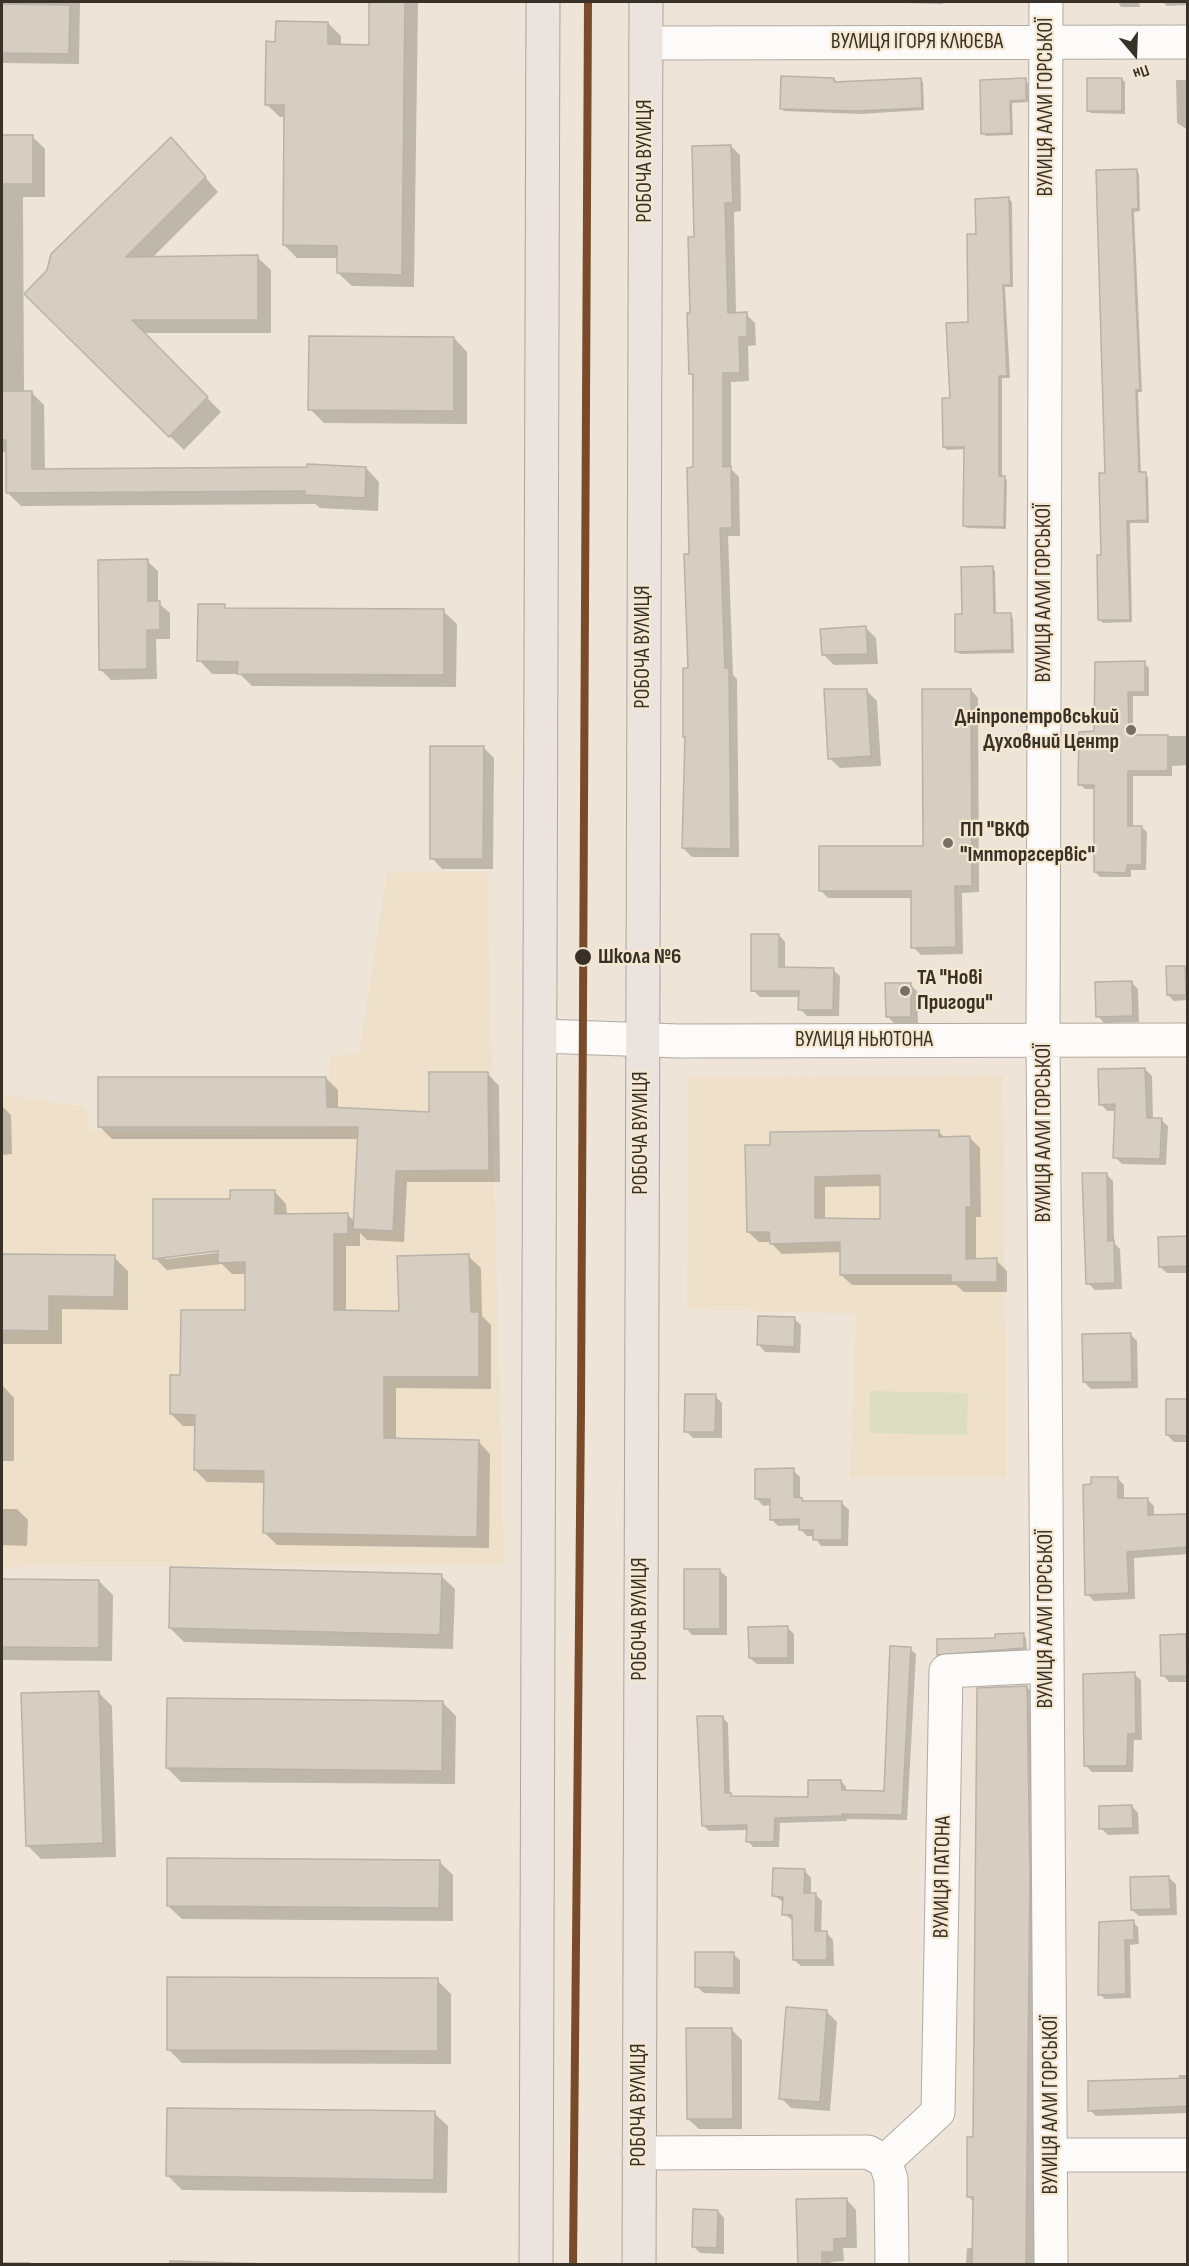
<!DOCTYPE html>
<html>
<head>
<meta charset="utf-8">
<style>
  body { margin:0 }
  #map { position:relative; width:1189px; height:2266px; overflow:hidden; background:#eee5d8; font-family:"Sofia Sans Condensed",sans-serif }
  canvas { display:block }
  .frame { position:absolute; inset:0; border:3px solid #373128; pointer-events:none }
  .north { position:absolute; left:1105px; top:24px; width:60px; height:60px; -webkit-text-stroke:4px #f6e7d0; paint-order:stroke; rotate:161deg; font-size:16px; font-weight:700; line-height:24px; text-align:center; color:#373128 }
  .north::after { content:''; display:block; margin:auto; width:21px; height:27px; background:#373128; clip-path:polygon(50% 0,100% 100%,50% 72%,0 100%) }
</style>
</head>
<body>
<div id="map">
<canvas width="1189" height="2266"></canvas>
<div class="frame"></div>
<div class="north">Пн</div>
</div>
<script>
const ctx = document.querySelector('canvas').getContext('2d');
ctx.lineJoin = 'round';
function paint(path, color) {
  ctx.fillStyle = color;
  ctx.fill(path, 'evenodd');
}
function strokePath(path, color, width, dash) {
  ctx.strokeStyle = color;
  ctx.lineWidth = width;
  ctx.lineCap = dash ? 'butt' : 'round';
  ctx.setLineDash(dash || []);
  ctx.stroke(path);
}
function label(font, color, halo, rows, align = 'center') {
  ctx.font = font + ' "Sofia Sans Condensed",sans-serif';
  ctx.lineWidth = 4.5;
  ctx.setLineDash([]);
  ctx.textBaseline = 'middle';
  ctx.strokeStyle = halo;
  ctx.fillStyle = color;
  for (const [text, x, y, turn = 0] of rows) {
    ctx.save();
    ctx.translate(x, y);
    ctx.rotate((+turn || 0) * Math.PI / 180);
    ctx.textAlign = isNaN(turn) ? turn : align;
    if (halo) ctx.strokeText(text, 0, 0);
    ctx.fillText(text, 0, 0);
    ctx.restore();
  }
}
const built = new Path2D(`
  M387,873h100l17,692 -502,2v-473l84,13 4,24 239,-2v-72l30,-4z
  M1003,1076l3,401h-156l6,-163 -169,-5 1,-232z`);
const green = new Path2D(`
  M870,1391l98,2 -1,42 -98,-2z`);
const shadow = new Path2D(`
  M2,2h78l-1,62 -77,-1z
  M371,2h47l-4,285 -62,-1 -14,-13 1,-15h-42l-13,-13 2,-128h-6l-14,-13 62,-81 13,13v10l29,1z
  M863,2h80v2z
  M1118,2h21l1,5h-19z
  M1163,2h25v3l-21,1z
  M834,79l3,3 83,-3 3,3 1,28 -64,4 -76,-3 -3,-3z
  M1122,79l3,3v32l-34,-1 -3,-3z
  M1025,80l3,3 1,19 -17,1 1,32 -27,1 -3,-3z
  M1176,80h12v50l-11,-7z
  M2,136h30l13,13v48h-22l1,195h7l13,13 1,65 321,-2 13,14 -1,29 -58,-3 -5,-4 -294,2 -13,-13v-41h-6z
  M731,146l9,9 1,56 -7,1 2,102h10l9,9 1,22 -8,1 1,35 -18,1v87l8,8 1,59h-12l5,139 4,4 2,178h-47l-9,-9 4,-109 -3,-2 6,-67 4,-201 -3,-154 5,-77z
  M184,153l34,39 -66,66 105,-1 14,13v63h-128l78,79 -37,38 -158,-156z
  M1136,171l3,3 1,37 -6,1 8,180h-4l3,82 7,3 1,46h-19l2,99 -29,1 -3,-3 7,-145 -1,-67z
  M1009,199l3,3 1,85h-8l5,91h-8v99l5,3 -1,49 -39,-1 -3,-3 2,-76 -19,1 -3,-3 25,-124 9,-88z
  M454,338l13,14v72l-143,-1 -14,-14z
  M147,561l11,10v32l12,10v26h-14l1,40 -46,1 -11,-11z
  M992,568l3,3 1,44h14l3,3 1,35 -54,1 -3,-3 6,-35z
  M224,606l4,4 215,1 14,13 -1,63 -204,-1 -12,-12h-28l-13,-14z
  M866,628l10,10 2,26 -44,1 -11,-11z
  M1144,663l5,5v28h-16v40h55v29l-16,1v10h-39v51h8l6,5 -1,38h-15v7h-31l-5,-5v-83h-10l-5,-5 16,-51z
  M971,690l7,8 1,194 -17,1 1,61 -42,1 -8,-8v-49h-85l-8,-8 104,-43z
  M867,691l10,10 4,65 -41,2 -11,-10z
  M483,747l11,11 -1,111h-51l-10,-11z
  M779,935l6,7v26l48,2 7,6 -1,40h-32l-7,-7v-12h-40l-7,-7z
  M1188,967v33l-14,1 -6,-6 -1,-27z
  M1132,983l6,6 1,33 -35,1 -6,-7z
  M910,984l7,7 1,32h-24l-7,-7z
  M1145,1069l7,7 1,43 8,1 7,6 -2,39 -44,-1 -7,-7 2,-46h-10l-6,-7z
  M487,1073l12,13 1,96h-93l-3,60 -37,-2 -7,-7v13h-14v66l54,1 68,-57 13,12 1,48 9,9v64l-95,-1v52l82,1 12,13 -1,94 -212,-3 -12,-12v-50l-58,-1 -12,-12 1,-44h-13l-12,-12 11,-38 64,-65v-37h-14l-10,-10 -55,6 -12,-12 77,-58 42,-9 12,13 1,11 60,-1 8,8 4,-83h-247l-12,-12 226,-49 12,12v19l93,5zM225,1249v3l-60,7v-3z
  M2,1106l9,9 1,39 -10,1z
  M938,1131l7,7h25l10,10 1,69h-5v43h20l11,11v21h-43l-8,-7h-104l-11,-10 1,-23 -60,2 -12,-12h-11l-11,-10 24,-85zM882,1186v34h-57v-33z
  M1106,1174l7,7 1,62 6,6 2,40 -27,1 -7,-7z
  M1188,1238v35h-21l-7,-6z
  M2,1255l112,2 14,14v39l-66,-1v35h-60z
  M794,1319l7,6 -1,28 -35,-1 -6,-7z
  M1131,1335l6,6 1,47 -47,1 -7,-7z
  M2,1385l12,13v63h-12z
  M715,1396l7,7v35h-29l-7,-7z
  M1188,1400v42h-14l-7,-7z
  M793,1470l7,7v22l5,3 37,1 7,7 -1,36h-27l-7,-10h-7l-6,-6v-5l-23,1 -7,-7v-14l-8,1 -6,-7z
  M1117,1478l7,7v15l23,-1 7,7v10l34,-1v39l-54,4 1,41 -41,2 -7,-7z
  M2,1509h15l11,11 -1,26 -25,-1z
  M720,1571l7,6v58h-35l-6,-7z
  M441,1576l14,13 -2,60 -269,-7 -14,-14z
  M2,1580l97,1 14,14 -1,66 -110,-1z
  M1188,1590v36l-2,-1z
  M787,1627l7,7v30h-37l-7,-6z
  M1023,1635l3,3 1,13 -85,6 -3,-3z
  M1185,1636l3,2v44h-19l-6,-7z
  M910,1649l6,5 -9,166 -60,-1v2l-67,2 -1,24h-26l-5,-6v-11l-39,1 -6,-6 19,-108 6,6 2,71 3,4 77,1 31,-18 5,6v4l40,1z
  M1134,1674l7,6 1,60h-8l-1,32h-41l-7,-7z
  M1027,1687l19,20 -1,557h-79l1,-16h7v-46l-6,-6z
  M98,1692l14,14 4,151 -75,2 -14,-14z
  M442,1702l14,14 -1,68 -274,-2 -14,-14z
  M1132,1806l6,7 1,21 -31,1 -7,-7z
  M439,1861l14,14v46l-271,-2 -14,-13z
  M805,1871l6,7v17h5l6,6 -1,32h6l6,7 1,26h-33l-7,-6v-39l-10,-7v-11l-10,-8z
  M1169,1878l7,6 1,31 -38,1 -7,-6z
  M1133,1922l5,5 1,17 -9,1 1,53 -26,1 -5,-5z
  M733,1954l7,6v34l-36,-1 -7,-6z
  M437,1980l14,14v70l-269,-1 -14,-14z
  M827,2012l10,10 -7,89 -39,-3 -10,-10z
  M732,2030l10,10v89h-43l-11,-10z
  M1179,2075h9v38l-92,3 -6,-6 89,-30z
  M434,2113l14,13 -1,67 -265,-3 -14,-14z
  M846,2199l10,11 1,38h-14l1,13 -13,1v2h-31z
  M718,2211l6,7v36l-24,-1 -7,-7z
  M169,2260l127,4h-127z
  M2,2262h28l2,2h-30z`);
const building = new Path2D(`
  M369,2h36l-3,273 -65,-2v-27l-54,-1 1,-140h-19l1,-64 9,1 1,-21 52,1v22l41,1z
  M2,4l68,1 -1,49 -67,-1z
  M781,76l53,2v4l87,-4 1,30 -66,3 -76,-2z
  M1026,78v22l-16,1 1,32 -30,1 -1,-54z
  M1087,78h35v33h-35z
  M2,135h31v49h-31z
  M171,137l35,40 -80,80 132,-2v65h-126l76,77 -39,40 -145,-143 23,-24 4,-16z
  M731,145l2,58h-8l3,110 19,-1v25h-8l1,36h-17v94l8,-1 1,62h-12l5,140h4l2,181 -49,-1 3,-111h-2v-69h5l-4,-114h5l-2,-86 6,-1v-93h-4l-2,-61h3l-2,-76h6l-2,-91z
  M1137,169l1,40h-6l8,181h-4l3,82h7l1,48 -20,1 3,99h-32l-1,-65h4l-2,-82h6l-9,-303z
  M1009,197l2,88h-8l4,91h-8v100h6l-1,51 -41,-1 1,-79h-21l-1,-49h8l-4,-75 22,-1 -1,-88h9l-1,-35z
  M309,336l145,1v74l-146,-1z
  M2,391h30v78l275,-2v-3l59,3 -1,31 -60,-3v-4l-299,2v-53h-4z
  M148,559v42h12v29h-13v39l-48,1 -1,-110z
  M993,566l1,47h17l1,37 -57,2v-38h7l-1,-47z
  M198,604h27v4l219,1v66l-207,-1 1,-12 -41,-1z
  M866,626l2,28 -46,1 -2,-26z
  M1145,661v31h-17l1,43h39v36h-40v55h14v39h-15l-1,8 -32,-1v-87h-16l1,-53 15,-1 1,-69z
  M824,689h43l4,67 -43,3z
  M922,689h49l1,197h-17l1,61 -45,1v-57h-92v-45h104z
  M430,746h54l-1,113h-53z
  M751,934h28v33l55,1 -1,42h-35l1,-19h-48z
  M1166,966h19l1,29h-19z
  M1132,981l1,35 -37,1 -1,-35z
  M885,983h26v34h-25z
  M1145,1068l2,50h15l-2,41 -47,-1 2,-54 -16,1 -1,-36z
  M429,1072h59l1,98 -93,1 -3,60 -40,-2 5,-102h-260v-50h228l1,30 102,5z
  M939,1130v7l31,-1 1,71h-5v52l31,-1v24h-46v-7h-111v-33l-70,2 -1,-12h-22l-2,-87h25v-13zM880,1175v44l-65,-1v-41z
  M1082,1173h25l1,68 6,-1 1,43 -29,1z
  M230,1190h45v24l73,-1v21h-14v76l65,1 -2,-55 72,-2 2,58h8v65h-95v61l95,2 -2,97 -214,-4 1,-62 -70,-1 1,-55 -25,-1v-39h10l1,-65h64v-48l-27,1v-12l-65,8v-60h77z
  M1188,1236v30l-29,1 -1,-30z
  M2,1254l113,1 -1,42 -65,-1v35l-47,-1z
  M758,1316l37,1 -1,30 -37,-2z
  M1131,1333l1,49h-49l-1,-48z
  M685,1394h31l-1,38h-31z
  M1166,1399h22v37l-22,-1z
  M794,1468v29l8,1 1,3h39v39h-29v-10h-14v-11l-29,1v-21h-15v-30z
  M1091,1477h27v21h30v17l40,-1v33l-61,5 2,41 -44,2 -2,-110 8,-1z
  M170,1567l272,7 -2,61 -271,-7z
  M684,1569h36v60h-36z
  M2,1579l97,1v68l-97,-1z
  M788,1626v32h-39l-1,-31z
  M1024,1633v15l-87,7v-16l58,-1v-4z
  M1186,1634l1,42h-26l-1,-41z
  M890,1646l21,1 -9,168 -60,-1v2l-67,2 -1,24h-28l1,-17 -45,1 -5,-110h26l2,77h6v3l77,1v-17h33l1,10 42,1z
  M1135,1672l1,62h-8l-1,32h-43l-1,-92z
  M1027,1686l3,185 -4,394h-54l1,-68h-6v-60h6l4,-449z
  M99,1691l4,152 -77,3 -5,-153z
  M167,1698l276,3 -1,70 -276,-3z
  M1132,1805l1,23 -34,1v-23z
  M167,1858l273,2 -1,48 -272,-2z
  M773,1868l32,1 -1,24h12l-1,38h12v29h-34l-1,-45h-10l1,-18 -11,-1z
  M1169,1876l2,33 -40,1 -1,-33z
  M1134,1920v20h-9l1,54 -28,1 1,-73z
  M695,1952h39v36l-39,-1z
  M167,1977l271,1v73l-271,-1z
  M786,2007l41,3 -7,92 -41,-3z
  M686,2028h46l1,91h-46z
  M1188,2078v28l-100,5v-30z
  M167,2108l268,3 -1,69 -268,-4z
  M847,2198v40l-13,1v13h-12v12l-24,1 -2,-66z
  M693,2209l25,1 -1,38 -25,-1z`);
const minor = new Path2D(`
  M1046,2l-3,1032 8,1230
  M646,43l542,-1
  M541,1036l138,5 509,-1
  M639,2153l229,-1 17,9 6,18 1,85
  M1053,2155h135
  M885,2161l53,-49 8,-441 100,-5`);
const major = new Path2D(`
  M536,2264l7,-2262
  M639,2264l7,-2262`);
const tram1 = new Path2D(`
  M573,2264l8,-855 7,-1407`);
const markers = [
  [1131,730,6,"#777066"],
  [948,843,6,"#777066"],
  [583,957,9,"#373128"],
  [905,991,6,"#777066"]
];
const streetNames = [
  ["ВУЛИЦЯ ІГОРЯ КЛЮЄВА",917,42],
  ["ВУЛИЦЯ АЛЛИ ГОРСЬКОЇ",1046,107,-90],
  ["РОБОЧА ВУЛИЦЯ",645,161,-90],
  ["ВУЛИЦЯ АЛЛИ ГОРСЬКОЇ",1044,593,-90],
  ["РОБОЧА ВУЛИЦЯ",643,647,-90],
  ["ВУЛИЦЯ НЬЮТОНА",864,1040],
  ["РОБОЧА ВУЛИЦЯ",641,1133,-90],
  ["ВУЛИЦЯ АЛЛИ ГОРСЬКОЇ",1044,1133,-90],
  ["РОБОЧА ВУЛИЦЯ",640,1619,-90],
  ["ВУЛИЦЯ АЛЛИ ГОРСЬКОЇ",1046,1619,-90],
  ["ВУЛИЦЯ ПАТОНА",943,1877,-89],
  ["РОБОЧА ВУЛИЦЯ",639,2105,-90],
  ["ВУЛИЦЯ АЛЛИ ГОРСЬКОЇ",1051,2105,-90]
];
const poiNames = [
  ["Дніпропетровський",1119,717,"right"],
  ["Духовний Центр",1119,742,"right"],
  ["ПП \"ВКФ",960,830],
  ["\"Імпторгсервіс\"",960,855],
  ["ТА \"Нові",917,978],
  ["Пригоди\"",917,1003]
];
const stopNames = [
  ["Школа №6",598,957]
];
paint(built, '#efe0ca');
paint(green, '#dbdec1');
paint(shadow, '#0003');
paint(building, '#d7cec2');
strokePath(building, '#b9b2a8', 1.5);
strokePath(minor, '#b1aaa0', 35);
strokePath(major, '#b2a396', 35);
strokePath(minor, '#fcfbf9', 33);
strokePath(major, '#ebe4de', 33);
strokePath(tram1, '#7a4b2a', 8);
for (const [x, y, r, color] of markers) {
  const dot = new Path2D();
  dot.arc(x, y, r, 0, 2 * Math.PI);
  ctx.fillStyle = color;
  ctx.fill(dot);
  strokePath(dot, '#f6e7d0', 2);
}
label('22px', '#373128', '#f6e7d0', streetNames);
label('bold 22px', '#373128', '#f6e7d0', poiNames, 'left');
label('bold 22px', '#373128', '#f6e7d0', stopNames, 'left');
</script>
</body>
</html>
